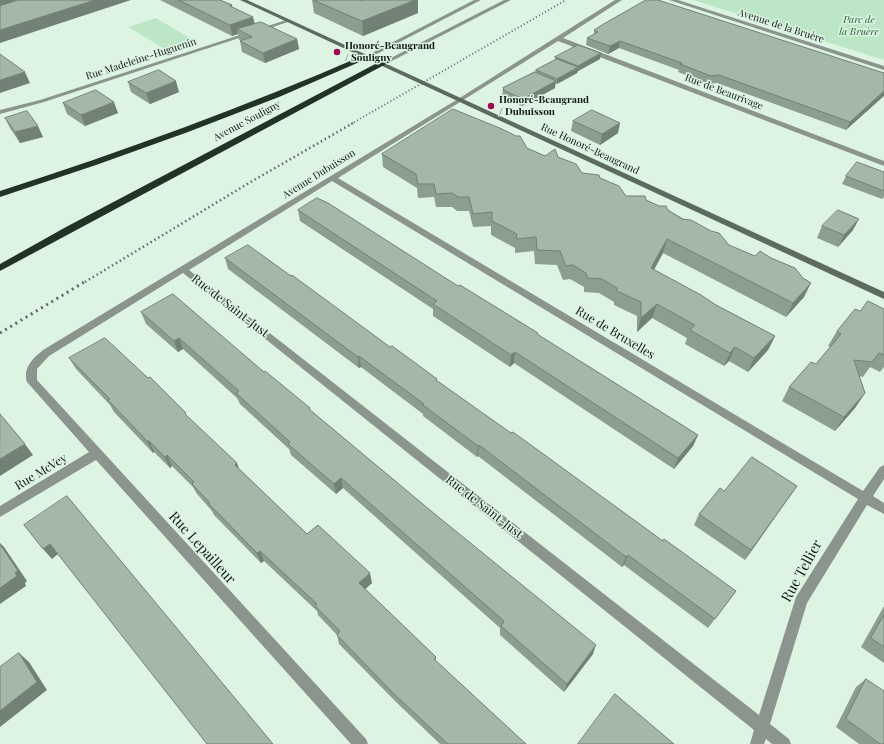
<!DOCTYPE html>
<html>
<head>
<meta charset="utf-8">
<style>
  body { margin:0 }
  canvas { display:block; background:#def4e3 }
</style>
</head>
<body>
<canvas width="884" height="744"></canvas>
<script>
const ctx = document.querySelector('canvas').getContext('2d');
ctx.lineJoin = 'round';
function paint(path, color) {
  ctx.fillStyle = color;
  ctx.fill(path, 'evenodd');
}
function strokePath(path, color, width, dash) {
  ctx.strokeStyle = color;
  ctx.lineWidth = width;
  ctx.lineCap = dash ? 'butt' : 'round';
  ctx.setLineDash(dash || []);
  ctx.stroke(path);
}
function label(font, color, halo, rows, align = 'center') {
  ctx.font = font + ' "Playfair Display",serif';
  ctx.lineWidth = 3;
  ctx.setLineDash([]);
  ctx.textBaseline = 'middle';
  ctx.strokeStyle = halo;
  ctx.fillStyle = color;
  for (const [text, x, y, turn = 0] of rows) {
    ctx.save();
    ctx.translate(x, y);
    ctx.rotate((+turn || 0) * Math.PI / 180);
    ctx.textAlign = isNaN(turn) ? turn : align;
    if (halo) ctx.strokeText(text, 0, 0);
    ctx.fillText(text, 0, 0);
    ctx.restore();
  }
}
const green = new Path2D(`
  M693,0h191v60z
  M156,18l42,25 -28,9 -42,-25z`);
const street = new Path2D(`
  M474,0h7l-112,58 -5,-1z
  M504,0h7l-127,65 -5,-1z
  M615,0h7l-59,38 321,123v5l-326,-125 -220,137 525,313 17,-24 4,-2v14l-11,17 11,7v11l-17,-9 -60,98 -37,121 19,15 2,5h-19l-6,-5 -2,5h-14l4,-14 -571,-457 -134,83 -12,13v11l329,359 2,5h-17l-255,-284 -96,57v-11l89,-54 -62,-70c-4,-14 5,-23 16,-32l415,-251zM332,181l526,318 -62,98 -37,118 -570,-445z
  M669,0h9l206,66v4z
  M286,20l5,1 -247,81 -44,12v-4l40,-10z`);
const secondary = new Path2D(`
  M240,0h7l637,292v7z`);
const highway = new Path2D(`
  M364,55h3l4,2 -92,40 -91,35 -92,33 -96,32v-6c124,-40 245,-84 364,-136z
  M379,62h3l4,2 -386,207v-7l66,-37z`);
const railFar2 = new Path2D(`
  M351,124l215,-124`);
const railFar1 = new Path2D(`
  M85,282l164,-99 104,-60`);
const rail = new Path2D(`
  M0,333l86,-52`);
const wall = new Path2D(`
  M160,0h60l12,5v2l23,17 42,15 2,10 -34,14 -23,-11 -2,-11h2l-3,-1 -1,-6 -6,2z
  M312,0h49l57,13 -55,23 -49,-23z
  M594,30l290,43 -38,57 -129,-47 -8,1 -31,-12 1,-2 -60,-22 -11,6 -22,-9 1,-7 7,-4z
  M555,57l45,2 -22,12 -1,2 -20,11 -2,-1v5l-33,18 -20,-9 1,-9 32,-16 1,-2 19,-10z
  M128,82l51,10 -29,12 -19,-12z
  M63,103l55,10 -33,13 -18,-12z
  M5,118l38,19 -23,6 -10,-15z
  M573,121l45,12 -18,12 -29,-14z
  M527,148l18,8 13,1 24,16 18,5 26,18 20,4 22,10 61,35 75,52 -18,20 -123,-64 -9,17 62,35 59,31 -7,14 -20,22 -19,-11 -5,5 -39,-22 2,-6 -35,-20 -15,14v-16l-23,-11v-3l-15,-9 -15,-1v-5l-14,-8 -7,1 -6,-15 -22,-1 -1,-13 -19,2v-5l-24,-13v-9l-18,1 -4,-16h-12l-5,-4h-16l-2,-10 -16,1 -1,-10 -34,-21 -1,-13z
  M884,172v25l-2,2 -40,-15 4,-8z
  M298,210l160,76 240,149 -5,11 -19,23 -160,-106 -4,4 -77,-51v-7l-133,-88z
  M822,226l31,4 -15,17 -21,-9z
  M225,258l165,89 47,32v2l226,160 73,50 -28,37 -84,-63 -2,2 -144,-111 -1,1 -54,-41v-2l-62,-47 -2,1 -131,-99z
  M884,309v58l-4,5 -10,-5 -7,10 -4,-1 6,17 -10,15 -20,23 -53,-30 7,-14 27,-23 14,-17 -2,-1 9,-15 23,-20z
  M141,312l123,60 46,36 1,3 282,243 -29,38 -64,-57v-7l-157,-140 -7,6 -45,-39 -2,-6 -49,-45 -3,-6 -54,-49 -5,3 -32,-28z
  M69,358l119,59 51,52 68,65 65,49 -7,6 71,68v4l90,83h-86l-44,-42 -57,-58 -2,-9 -19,-20 -1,-4 -53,-50 -3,2 -47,-48 -2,-4 -15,-17 -4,-7 -21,-21 -2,2 -16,-16 -1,1 -39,-41 -4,-7 -34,-36z
  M797,486l-7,10 -45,64 -51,-35 5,-11 25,-23z
  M884,606v57l-23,-16z
  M866,679l18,65h-25l-23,-17 20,-40z`);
const shadedWall = new Path2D(`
  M0,0h35l-35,11z
  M95,0h36l-131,43v-13z
  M415,0h3v13l-55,23 -1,-15z
  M253,17l3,11 -19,1 1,5 -6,2 -2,-11z
  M297,39l2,10 -34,14 -2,-10z
  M620,41l-1,7 -11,6 2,-8z
  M601,53l-1,6 -22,12 -1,2 -20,11v-5l21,-11v-2z
  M25,72l5,11 -30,10v-13z
  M176,81l3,11 -29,12 -4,-11z
  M556,81l-1,7 -33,18 1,-7z
  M884,91v5l-38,34 4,-8z
  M114,102l4,11 -33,13 -4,-11z
  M620,123l-2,10 -18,12 2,-11z
  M38,126l5,11 -23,6 -5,-11z
  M859,219l-6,11 -15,17 6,-12z
  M667,239l-4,14 -16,29 4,-14z
  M811,283l-7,14 -18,20 7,-14z
  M657,304l-5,14 -15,14 4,-14z
  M775,336l-7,14 -20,22 6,-14z
  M179,338l4,11 -5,3 -4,-11z
  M735,347l-6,14 -5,5 6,-13z
  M515,352l-1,11 -4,4 1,-12z
  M359,356l2,11 -2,1 -1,-11z
  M865,393l-10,15 -20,23 9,-14z
  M698,435l-5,11 -19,23 4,-11z
  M147,441h2l5,11 -1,1z
  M25,444l8,11 -33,21v-17z
  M479,445l-1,11 -1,1 1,-11z
  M167,455l5,11 -2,2 -5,-11z
  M237,463l4,11 -6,-9z
  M341,478l2,10 -7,6 -2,-10z
  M797,486l-7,10 -45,64 6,-10z
  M0,543l4,4 23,34 -2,2 1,3 -26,18z
  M50,544l8,10 -6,5 -9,-10z
  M260,551l4,10 -3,2 -4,-10z
  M628,555l-4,10 -2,2 4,-10z
  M370,573l2,10 -11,10 -2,-10z
  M596,645l-3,9 -29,38 3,-8z
  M19,653l10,9 18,28 -47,37v-16z`);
const building = new Path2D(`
  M18,0h77l-95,30v-24z
  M179,0h41l12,5 -2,1 23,11 -23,8z
  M314,0h47l1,1 1,-1h52l-53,21z
  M646,0h12l226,73v18l-34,31 -131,-47 -8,1 -31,-12 2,-1 -62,-22 -10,5 -23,-8 11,-6 -4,-2 8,-5z
  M261,22l36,17 -34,14 -23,-12 12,-4 -15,-8z
  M578,45l23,8 -23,13 -23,-9z
  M0,54l25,18 -25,8z
  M557,59l21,8 -21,12 -21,-9z
  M159,70l17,11 -30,12 -18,-11z
  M535,72l21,9 -33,18 -20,-9 1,-1 -1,-1z
  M96,90l18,12 -33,13 -18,-12z
  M453,109l49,20 14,7h4l7,12 18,8 10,-7 3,8 18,7 6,9 17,2 1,3 19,8 7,10h19l1,4 13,6h7l2,4 14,9 9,1 20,11 8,2 10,12 26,11 5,-5 11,7 24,10 8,10 8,5 -18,20 -126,-64 -16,29 50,27 15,10 59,31 -21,22 -19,-11 -5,6 -40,-23 5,-5 -38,-21 -16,14v-16l-24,-11v-3l-15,-9 -15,-1 -1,-5 -13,-8 -7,1 -6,-15 -23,-1 -1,-13 -20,2 1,-5 -25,-13v-9l-19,2 -4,-17h-11l-6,-4 -16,1 -2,-10h-16l-2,-10 -34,-20z
  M592,110l28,13 -18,11 -29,-13z
  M27,111l11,15 -23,6 -10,-14z
  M857,162l27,10v19l-38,-15z
  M317,198l11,5 130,83 2,-1 44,27 34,21 -1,1 161,101 -20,23 -163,-106 -4,3 -78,-51 4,-3 -139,-91z
  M838,210l21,9 -15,16 -22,-9z
  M248,245l43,31 1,-1 98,72 2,-1 22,16 23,17 -1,1 75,53 2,-1 150,109 1,-2 72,52 -21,28 -87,-64 -2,2 -147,-112 -1,1 -55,-41 1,-1 -65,-48 -1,1 -133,-99z
  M173,294l91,78 1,-1 22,18 23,19 -1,1 127,106 160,130 -29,39 -66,-58 3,-5 -163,-143 -7,6 -46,-40 2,-2 -54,-49 3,-2 -60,-53 -5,3 -33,-29z
  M868,301l16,8v46l-5,-2 -7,9 -18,-2 11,33 -21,24 -55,-30 22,-25 5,2 25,-30 -4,-3 18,-22 5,2z
  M105,338l43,40 2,-1 36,36 -1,1 52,49 -2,2 72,69 11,-9 52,48 -11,10 77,74 -2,2 92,85h-78l-54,-50 -57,-59 3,-4 -25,-25 2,-2 -57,-53 -3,2 -48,-49 1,-1 -18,-19 2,-2 -27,-27 -2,2 -16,-16h-2l-39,-41 2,-1 -41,-41z
  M0,414l25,30 -25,15z
  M752,457l45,29 -46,64 -52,-36 21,-26 4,3z
  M67,496l206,248h-66l-157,-200 -7,5 -19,-24z
  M0,544l18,27 -3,2 2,3 -17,12z
  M884,615v32l-13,-9z
  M19,653l18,29 -37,29v-44z
  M866,679l18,12v53h-4l-34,-25z
  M615,694l59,50h-96z`);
const markers = [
  [337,52,4,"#9f0850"],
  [491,106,4,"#9f0850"]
];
const farParknames = [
  ["Parc de",859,20],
  ["la Bruère",859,32]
];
const farStreetnames = [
  ["Avenue de la Bruère",781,26,18],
  ["Rue Madeleine-Huguenin",141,59,-18],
  ["Rue de Beaurivage",724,92,21],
  ["Avenue Souligny",247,121,-28],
  ["Rue Honoré-Beaugrand",590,149,25],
  ["Avenue Dubuisson",319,174,-32]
];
const farPoinames = [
  ["Honoré-Beaugrand",345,46],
  ["/ Souligny",345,58],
  ["Honoré-Beaugrand",499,100],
  ["/ Dubuisson",499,112]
];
const streetNames = [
  ["Rue de Saint-Just",230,306,38],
  ["Rue de Bruxelles",615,333,31],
  ["Rue McVey",41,472,-31],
  ["Rue de Saint-Just",484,507,38]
];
const nearStreetnames = [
  ["Rue Lepailleur",202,548,48],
  ["Rue Tellier",802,571,-61]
];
paint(green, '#bce6c5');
paint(street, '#8b948d');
paint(secondary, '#5c6a5f');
paint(highway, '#213326');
strokePath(railFar2, '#5d6b60', 2, [1, 2.5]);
strokePath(railFar1, '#5d6b60', 2.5, [1.5, 3]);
strokePath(rail, '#5d6b60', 3, [2, 4]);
paint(wall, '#8c9e90');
paint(shadedWall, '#728175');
paint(building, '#a3b8a7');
strokePath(building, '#728175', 1);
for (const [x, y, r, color] of markers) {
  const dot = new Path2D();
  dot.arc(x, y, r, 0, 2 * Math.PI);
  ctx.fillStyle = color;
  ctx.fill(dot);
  strokePath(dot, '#def4e3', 1.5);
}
label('italic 10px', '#1e5e34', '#def4e3', farParknames);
label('10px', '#0e1610', '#def4e3', farStreetnames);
label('bold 10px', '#0e1610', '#def4e3', farPoinames, 'left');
label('12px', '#0e1610', '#def4e3', streetNames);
label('14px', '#0e1610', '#def4e3', nearStreetnames);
</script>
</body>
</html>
